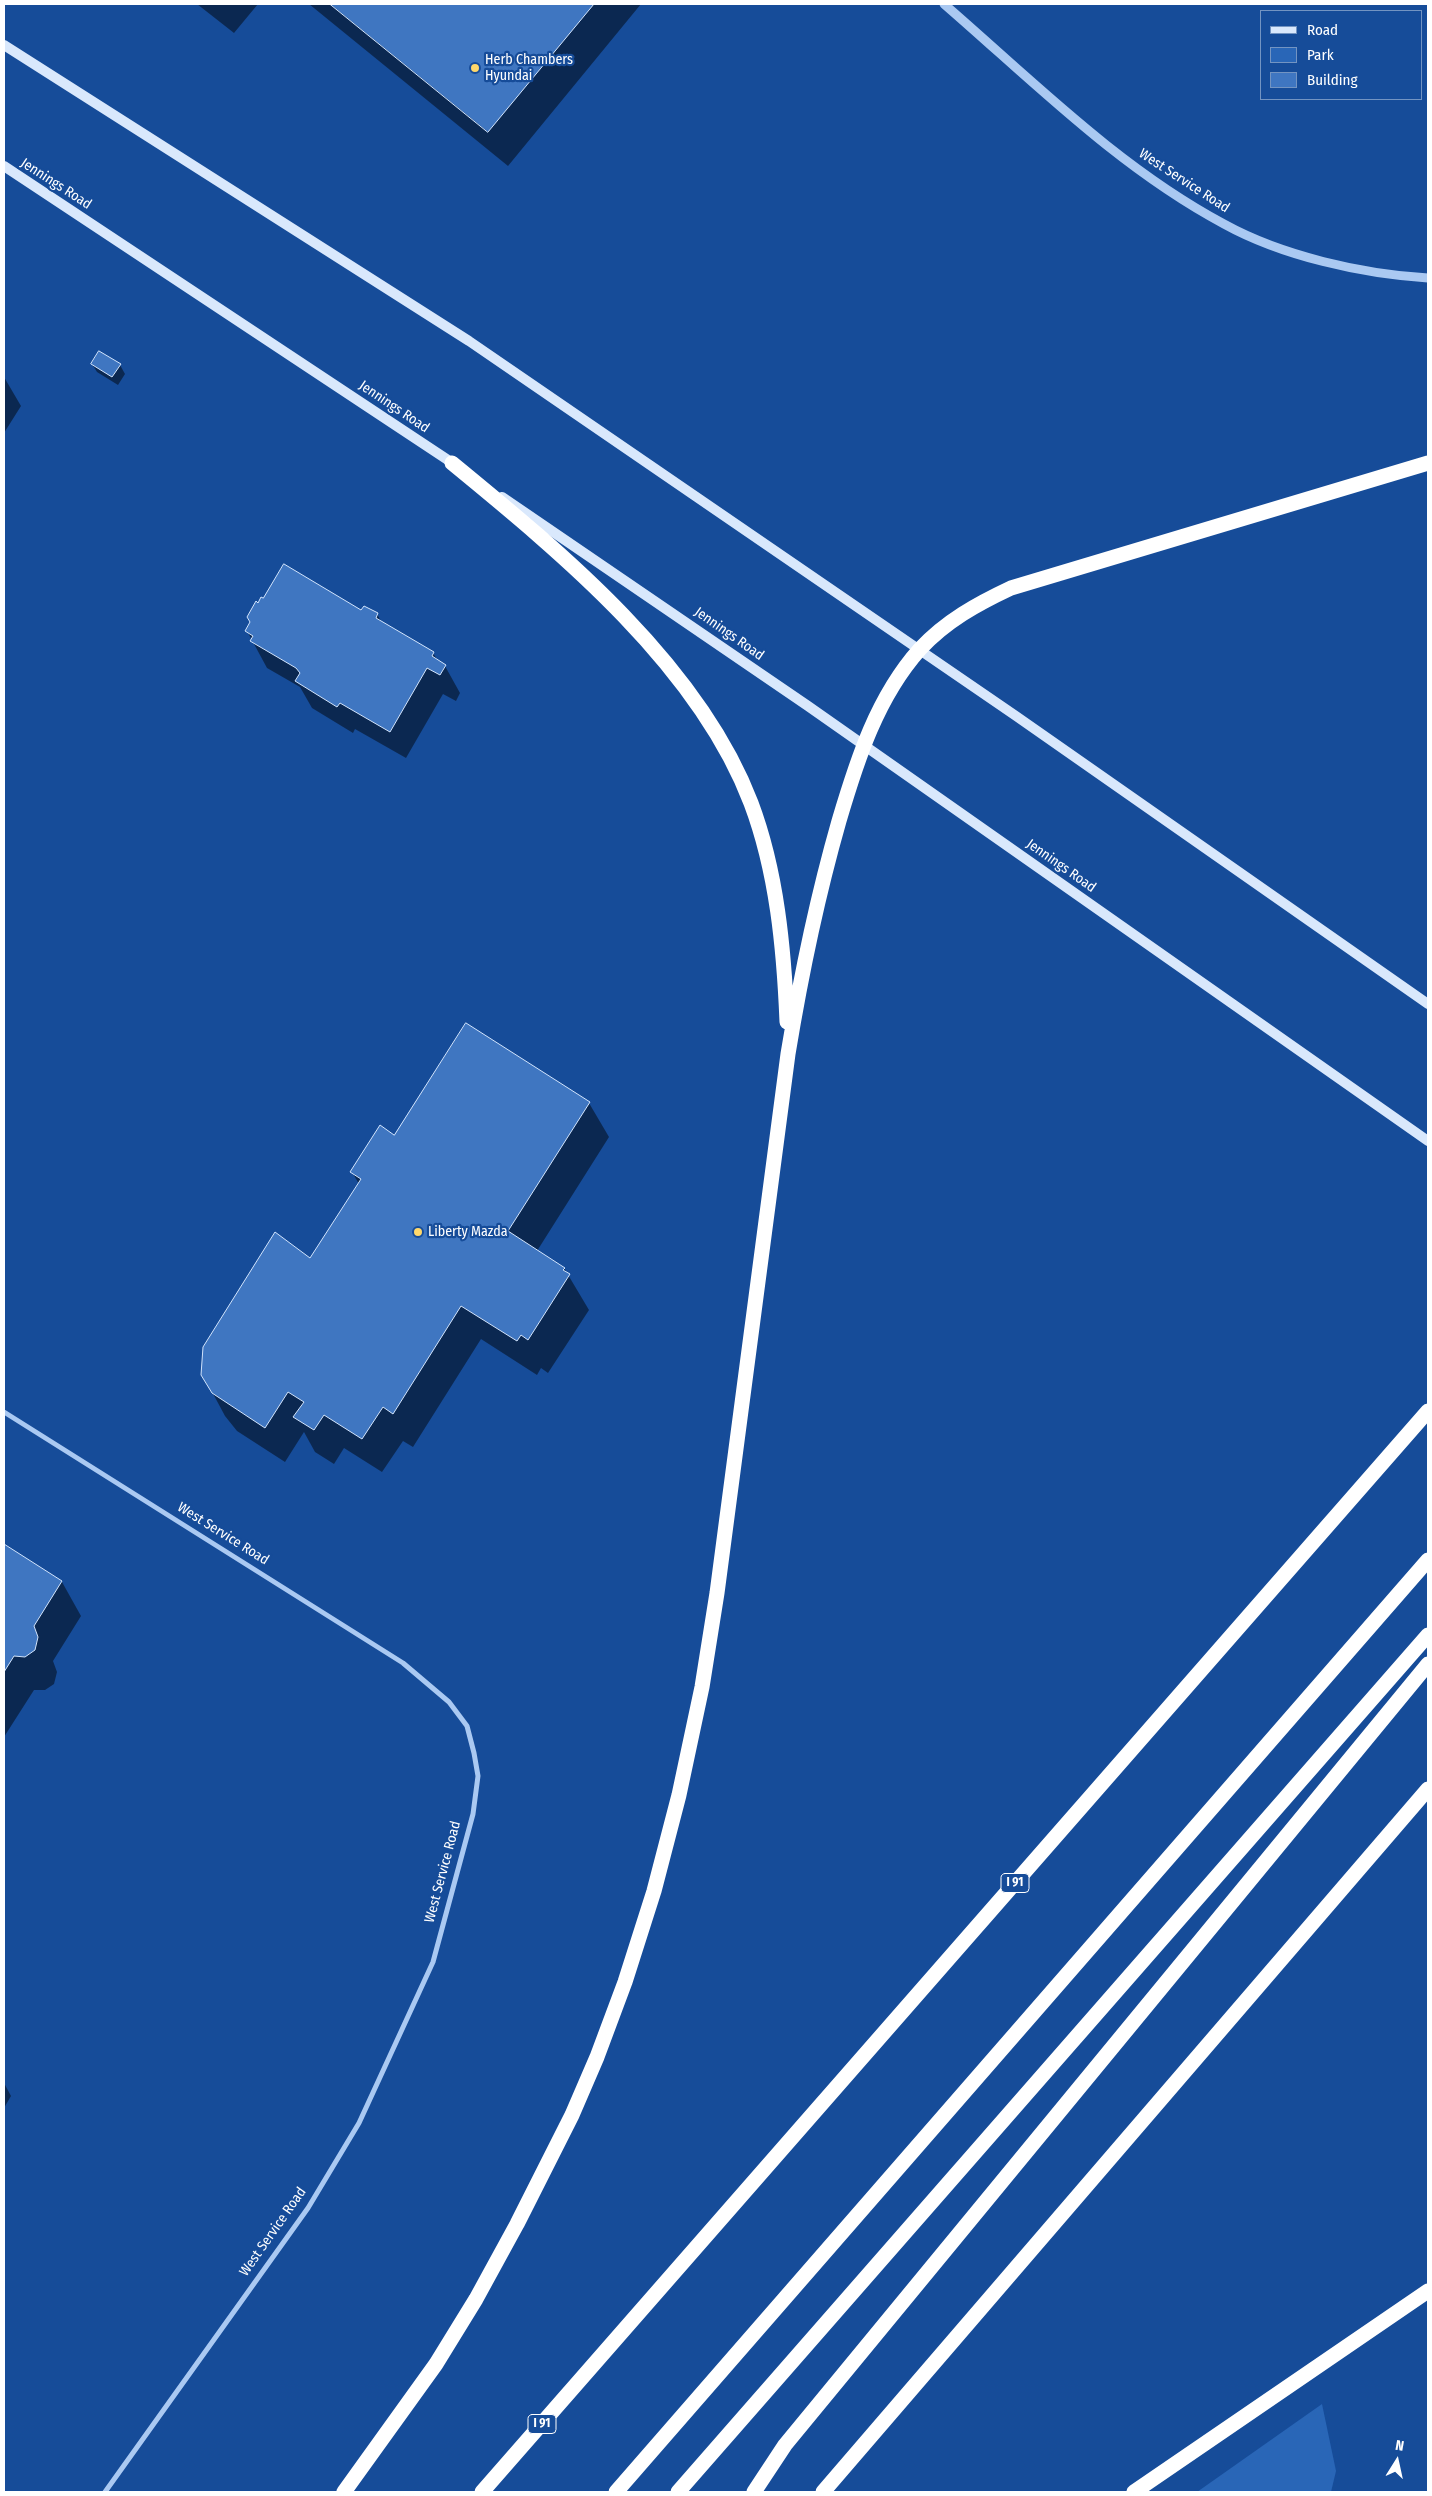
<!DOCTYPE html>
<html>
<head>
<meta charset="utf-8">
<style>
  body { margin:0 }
  #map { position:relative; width:1432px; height:2496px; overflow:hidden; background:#164c99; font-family:"Fira Sans Condensed",sans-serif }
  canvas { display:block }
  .frame { position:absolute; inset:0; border:5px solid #fff; pointer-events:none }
  .legend { position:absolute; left:1260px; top:10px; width:162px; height:90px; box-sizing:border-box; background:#164c99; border:1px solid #7394c2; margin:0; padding:6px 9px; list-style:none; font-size:15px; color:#fff }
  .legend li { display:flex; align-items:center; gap:10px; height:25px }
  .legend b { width:25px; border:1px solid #7394c2 }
  .north { position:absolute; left:1372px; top:2436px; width:50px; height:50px; -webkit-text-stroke:4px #164c99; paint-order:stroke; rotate:10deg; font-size:14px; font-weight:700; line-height:20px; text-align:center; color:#fff }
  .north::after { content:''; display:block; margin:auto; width:18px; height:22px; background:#fff; clip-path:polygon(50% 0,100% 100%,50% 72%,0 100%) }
</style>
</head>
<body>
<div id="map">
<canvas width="1432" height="2496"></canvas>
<div class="frame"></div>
<ul class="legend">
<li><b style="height:6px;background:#d9e8fc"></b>Road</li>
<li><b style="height:14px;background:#2966b7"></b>Park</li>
<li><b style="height:14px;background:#3f76c1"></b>Building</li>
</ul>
<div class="north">N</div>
</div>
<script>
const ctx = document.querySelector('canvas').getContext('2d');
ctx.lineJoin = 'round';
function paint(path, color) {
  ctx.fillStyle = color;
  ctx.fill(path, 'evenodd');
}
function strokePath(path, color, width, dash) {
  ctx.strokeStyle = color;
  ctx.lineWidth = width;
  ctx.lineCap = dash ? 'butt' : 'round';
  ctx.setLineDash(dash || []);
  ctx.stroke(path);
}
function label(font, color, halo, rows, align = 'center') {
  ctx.font = font + ' "Fira Sans Condensed",sans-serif';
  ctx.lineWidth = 4.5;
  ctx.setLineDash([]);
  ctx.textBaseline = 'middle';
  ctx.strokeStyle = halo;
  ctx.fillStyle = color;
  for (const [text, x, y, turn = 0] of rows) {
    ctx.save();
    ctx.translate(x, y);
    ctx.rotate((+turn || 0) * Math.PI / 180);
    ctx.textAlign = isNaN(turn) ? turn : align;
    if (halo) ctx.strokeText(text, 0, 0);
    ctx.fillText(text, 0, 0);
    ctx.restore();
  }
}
const green = new Path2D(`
  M1322,2404l14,67 -5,21h-134z`);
const shadow = new Path2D(`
  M197,4h61l-24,29z
  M309,4h332l-133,162z
  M92,364l28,1 5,9 -7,11 -21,-13z
  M4,377l17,29 -17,27z
  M362,611l15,3 5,9 51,30 5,8 7,5 15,27 -4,8 -13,-7 -37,64 -51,-29 -2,4 -41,-25 -12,-21 -33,-19 -20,-37z
  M589,1103l20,34 -72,114 27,17 25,42 -41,63 -7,-5 -4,7 -56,-36 -68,108 -10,-6 -21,31 -38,-24 -10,16 -19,-12 -11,-20 -19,30 -48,-31 -12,-15 -22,-41 107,-115 49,-76 -7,-12 42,-35z
  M4,1546l58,36 19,34 -28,45 4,11 -3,12 -9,6h-11l-30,47z
  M4,2083l7,13 -7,12z`);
const building = new Path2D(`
  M330,4h264l-106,128z
  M99,351l22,13 -9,13 -21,-13z
  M284,564l77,46 3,-4 14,7 -2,5 58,34 -2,4 14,9 -6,10 -13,-7 -37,64 -50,-29 -3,4 -42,-26 5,-8 -4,-5 -46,-27 3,-5 -8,-5 5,-9 -3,-5 9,-16 2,2 3,-6 2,1z
  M466,1023l124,79 -82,129 57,37 -2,2 7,4 -42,66 -7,-5 -4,6 -56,-35 -68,108 -10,-7 -21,32 -38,-24 -10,15 -21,-13 11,-15 -16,-10 -23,36 -53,-35 -11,-18 2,-28 72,-115 35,26 51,-79 -11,-7 30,-47 14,10z
  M4,1544l58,37 -28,45 4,11 -3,13 -10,7 -11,-1 -10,16z`);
const minor = new Path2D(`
  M4,1412l399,251 46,39 18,24 7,27 4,23 -5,38 -40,148 -74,161 -51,85 -203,284`);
const tertiary = new Path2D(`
  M944,4c89,77 175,164 280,220 58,32 138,50 204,54`);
const secondary = new Path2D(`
  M4,45l465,296 547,375 412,288
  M4,166l453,300
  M502,497l306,209 620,435`);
const motorway = new Path2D(`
  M452,463c111,91 247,203 299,340 26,69 33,146 36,219
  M344,2492l92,-128 40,-65 41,-75 55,-109 25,-58 28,-75 29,-91 25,-96 23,-108 15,-94 71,-539c13,-79 29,-156 51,-233 18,-61 38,-124 81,-172 26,-28 57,-45 91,-61l417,-125
  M482,2492l946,-1081
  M616,2492l812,-932
  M678,2492l750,-857
  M754,2492l31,-47 643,-781
  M823,2492l605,-703
  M1134,2492l294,-201`);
const markers = [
  [475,68,5,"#ffd86b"],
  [418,1232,5,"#ffd86b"]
];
const shields = [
  [1015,1883,28],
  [542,2424,28]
];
const shieldNames = [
  ["I 91",1015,1883],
  ["I 91",542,2424]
];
const poiNames = [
  ["Herb Chambers",485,60],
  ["Hyundai",485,76],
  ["Liberty Mazda",428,1232]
];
const streetNames = [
  ["West Service Road",1184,181,33],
  ["Jennings Road",56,184,33],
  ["Jennings Road",394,407,34],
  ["Jennings Road",729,634,35],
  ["Jennings Road",1061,866,35],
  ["West Service Road",223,1534,32],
  ["West Service Road",443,1872,-75],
  ["West Service Road",273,2232,-55]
];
paint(green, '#2966b7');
paint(shadow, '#0007');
paint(building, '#3f76c1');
strokePath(building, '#d2e4fc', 1);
strokePath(minor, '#aac9f2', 5);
strokePath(tertiary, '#aac9f2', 9);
strokePath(secondary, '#d9e8fc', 10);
strokePath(motorway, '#fff', 15);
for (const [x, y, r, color] of markers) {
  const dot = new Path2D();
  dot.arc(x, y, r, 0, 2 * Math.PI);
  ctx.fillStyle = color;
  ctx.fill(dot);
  strokePath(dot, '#164c99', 2);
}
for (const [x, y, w] of shields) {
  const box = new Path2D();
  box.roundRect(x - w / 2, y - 9.5, w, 19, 4);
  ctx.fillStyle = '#164c99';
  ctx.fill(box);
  strokePath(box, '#fff', 1);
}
label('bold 12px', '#fff', null, shieldNames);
label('14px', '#fff', '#164c99', poiNames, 'left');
label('14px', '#fff', '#164c99', streetNames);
</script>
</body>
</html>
